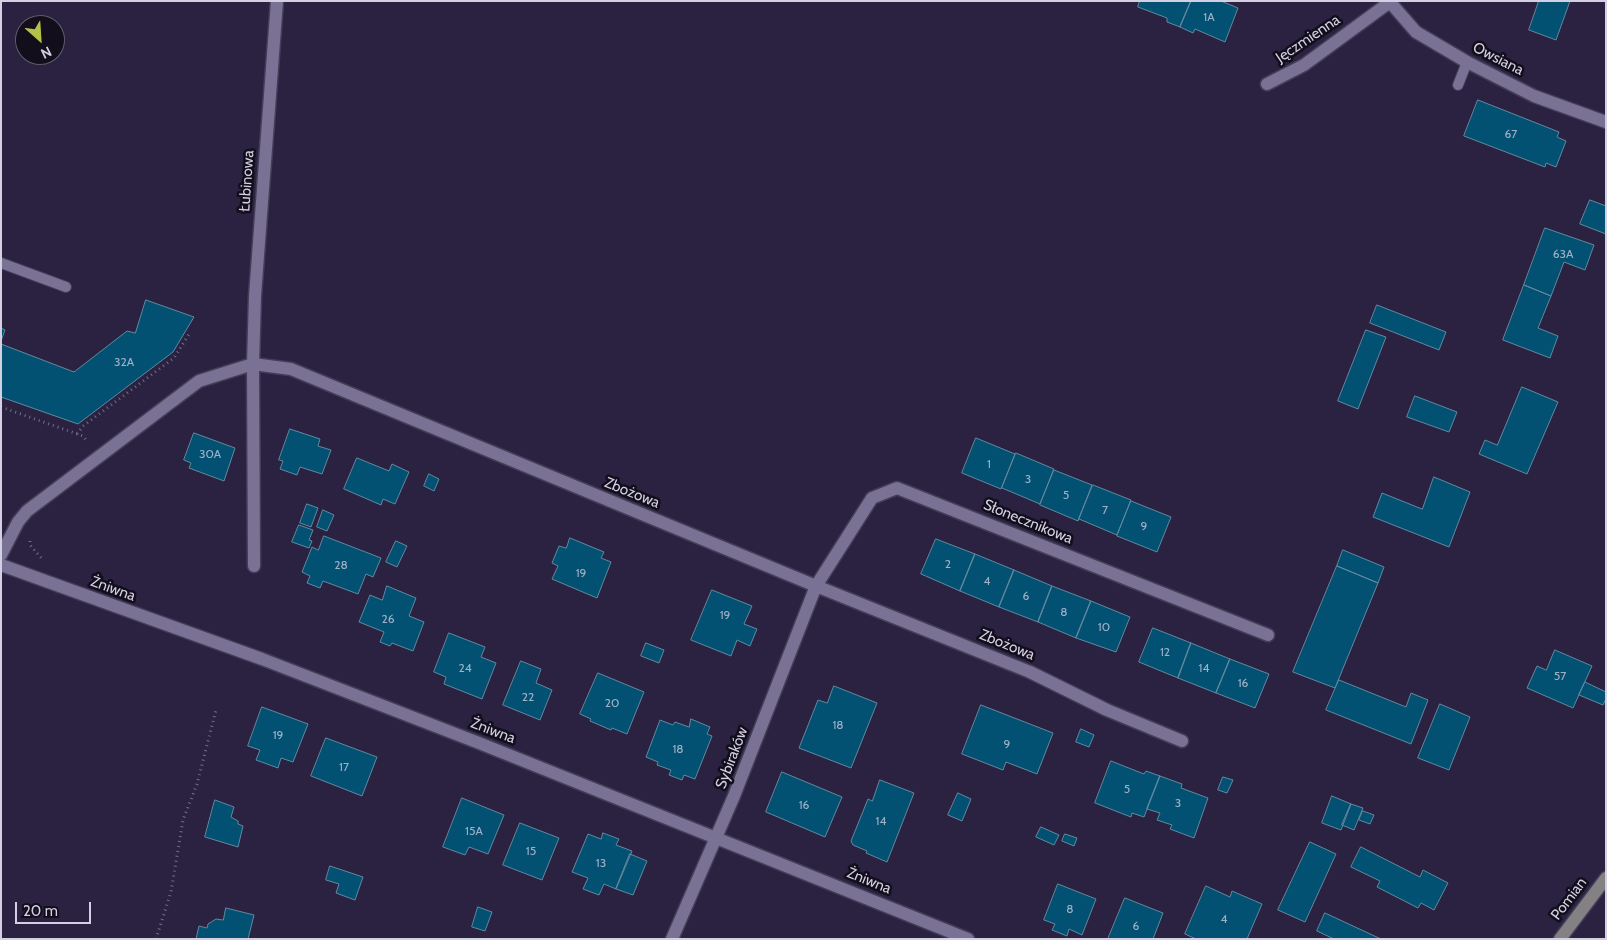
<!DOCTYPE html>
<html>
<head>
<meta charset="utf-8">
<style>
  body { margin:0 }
  #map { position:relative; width:1607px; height:940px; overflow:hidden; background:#2a2240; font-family:Cabin,sans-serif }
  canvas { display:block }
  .frame { position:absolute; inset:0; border:2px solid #d3d0e3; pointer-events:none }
  .north { position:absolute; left:15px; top:15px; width:50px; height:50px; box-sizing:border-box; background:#120e1c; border:1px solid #5f5c6c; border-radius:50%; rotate:154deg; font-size:14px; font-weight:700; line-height:20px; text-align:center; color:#d3d0e3 }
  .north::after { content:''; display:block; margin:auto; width:18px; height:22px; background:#b5c249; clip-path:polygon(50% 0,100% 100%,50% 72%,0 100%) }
  .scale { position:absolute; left:15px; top:902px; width:76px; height:22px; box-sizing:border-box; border:2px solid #d3d0e3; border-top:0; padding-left:6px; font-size:15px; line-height:18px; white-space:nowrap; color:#d3d0e3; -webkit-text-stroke:4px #120e1c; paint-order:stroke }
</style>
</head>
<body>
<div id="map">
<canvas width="1607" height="940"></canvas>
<div class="frame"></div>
<div class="north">N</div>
<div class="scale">20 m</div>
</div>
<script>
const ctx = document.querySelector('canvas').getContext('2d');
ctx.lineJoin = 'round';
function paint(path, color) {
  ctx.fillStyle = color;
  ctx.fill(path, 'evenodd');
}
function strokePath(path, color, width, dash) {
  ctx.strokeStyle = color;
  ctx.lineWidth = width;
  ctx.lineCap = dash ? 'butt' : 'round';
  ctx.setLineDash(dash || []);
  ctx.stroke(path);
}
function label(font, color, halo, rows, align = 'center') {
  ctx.font = font + ' Cabin,sans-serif';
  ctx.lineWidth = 5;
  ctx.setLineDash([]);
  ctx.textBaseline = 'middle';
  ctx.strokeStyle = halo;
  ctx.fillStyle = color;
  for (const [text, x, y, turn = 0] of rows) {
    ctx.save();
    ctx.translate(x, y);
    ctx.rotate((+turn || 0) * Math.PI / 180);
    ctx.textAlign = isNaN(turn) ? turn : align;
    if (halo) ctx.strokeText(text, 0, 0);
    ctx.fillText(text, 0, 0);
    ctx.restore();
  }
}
const building = new Path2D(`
  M1140,1h51l-11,26 -13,-5v-4l-29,-11z
  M1191,1h30l17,7 -13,34 -30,-13 -2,4 -13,-6z
  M1539,1h31l-14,39 -27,-10z
  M1478,100l81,32 -2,5 9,4 -10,26 -10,-4 -1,4 -81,-31z
  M1590,200l16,6v28l-26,-10z
  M1545,228l49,17 -9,25 -21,-8 -13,34 -27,-11z
  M1524,285l27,11 -13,32 20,8 -8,22 -47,-18z
  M146,300l48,17 -21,35 -95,72 -77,-27v-53l73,28 53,-41 8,2z
  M1377,305l69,27 -7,18 -69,-27z
  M1,328l4,2 -4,11z
  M1366,330l20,7 -28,72 -20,-8z
  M1522,387l36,15 -31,72 -48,-20 6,-14 12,5z
  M1415,396l42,16 -8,20 -42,-15z
  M290,429l30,10 -2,7 13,4 -9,24 -22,-7 -3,8 -17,-6 3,-8 -4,-1z
  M194,433l41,15 -11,33 -35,-13 2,-5 -7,-3z
  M976,438l39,16 -14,35 -39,-16z
  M1016,453l38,16 -14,35 -38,-16z
  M357,458l32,13 3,-7 17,8 -14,32 -12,-5 -2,6 -37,-16z
  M1054,470l38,15 -14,36 -38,-16z
  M429,474l10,5 -5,12 -10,-5z
  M1434,477l36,15 -21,55 -76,-30 9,-24 40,16z
  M1093,485l38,15 -14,35 -38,-16z
  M1131,501l40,16 -14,35 -40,-16z
  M307,504l11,4 -7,19 -11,-4z
  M323,510l11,5 -7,16 -10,-4z
  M299,525l14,5 -4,10 3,1 -3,7 -17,-6z
  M324,536l57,22 -8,19 -7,-3 -8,20 -35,-13 -3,7 -13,-5 3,-7 -8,-4 10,-25 6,3z
  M570,538l34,14 -3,6 10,4 -14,36 -45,-19 6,-13 -6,-3 7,-17 7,2z
  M936,539l39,15 -15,37 -39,-17z
  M396,541l11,5 -10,21 -11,-5z
  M1343,550l41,17 -6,16 -41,-17z
  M975,554l39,16 -15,37 -39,-16z
  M1337,566l41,17 -43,105 -42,-16z
  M1014,570l38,16 -14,36 -39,-15z
  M387,586l29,12 -7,18 15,6 -11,29 -21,-8 -2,3 -10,-4 4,-10 -25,-10 11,-27 12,5z
  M1052,586l39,15 -15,37 -38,-16z
  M712,590l40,16 -8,18 13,5 -7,17 -13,-6 -6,16 -40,-16z
  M1091,601l39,16 -14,35 -40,-14z
  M1153,628l38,15 -13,35 -39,-16z
  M449,633l36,14 -4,10 15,6 -14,36 -38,-15 2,-7 -12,-5z
  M646,643l18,7 -5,13 -18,-7z
  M1191,643l39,16 -14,34 -38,-15z
  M1555,650l37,16 -19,42 -46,-20 10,-22 9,4z
  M1230,659l39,15 -14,34 -39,-15z
  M521,661l20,8 -5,14 16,7 -12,30 -37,-15z
  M598,673l46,19 -17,42 -15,-6 -1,2 -21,-9 1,-2 -11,-5z
  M1339,680l67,27 5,-14 17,7 -17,44 -85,-34z
  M1585,682l21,10v7l-3,6 -24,-10z
  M834,686l43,17 -26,65 -52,-20 19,-48 9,3z
  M1440,704l30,13 -21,53 -31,-12z
  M981,705l72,28 -16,41 -31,-12 -3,8 -41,-16z
  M262,707l46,17 -15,38 -12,-4 -3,10 -22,-8 4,-10 -12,-4z
  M691,719l19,8 -3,7 5,2 -17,43 -11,-4 -2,5 -13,-5 2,-5 -14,-5 1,-3 -12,-5 14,-37 13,5 2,-3 14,5z
  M1081,729l13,6 -5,12 -13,-5z
  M326,738l51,19 -15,39 -51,-20z
  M1111,761l33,13 2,-3 14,5 -16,41 -12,-4 -1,4 -36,-14z
  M782,772l60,25 -17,40 -59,-25z
  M1160,776l22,8 -1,4 27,10 -14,40 -24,-9 2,-4 -15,-5 3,-7 -13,-4z
  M1223,777l10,3 -6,13 -9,-3z
  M880,780l34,13 -27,69 -21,-9 1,-2 -14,-6 -2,-4 17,-42 4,2z
  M958,793l13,6 -9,22 -14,-6z
  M1332,796l19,8 -10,26 -19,-7z
  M462,798l42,17 -16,39 -19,-7 -4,8 -22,-8z
  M215,800l19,7 -3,10 7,4v3l5,2 -5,21 -33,-10z
  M1351,804l12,4 -9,22 -12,-5z
  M1363,811l11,4 -4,9 -11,-4z
  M520,823l39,15 -17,42 -39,-15z
  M1041,827l18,8 -5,10 -18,-8z
  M603,833l16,6 -3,6 16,6 -16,38 -12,-5 -5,11 -16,-6 5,-11 -16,-6 16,-38 13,5z
  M1065,834l12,4 -3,8 -12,-5z
  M1310,842l26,12 -31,68 -27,-12z
  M1361,847l59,30 3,-7 25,13 -14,27 -13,-7 -3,5 -41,-21 3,-6 -29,-14z
  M630,854l17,7 -14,34 -17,-6z
  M330,866l33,11 -8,23 -19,-7 3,-9 -13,-4z
  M1058,884l38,15 -14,36 -13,-6 -2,7 -15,-6 3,-6 -11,-4z
  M1206,886l24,11 2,-6 30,13 -15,35h-51l-11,-5z
  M1125,898l38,15 -10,26h-45z
  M478,907l14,5 -7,19 -13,-4z
  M226,908l28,7 -6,24h-52l3,-13 8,2 1,-4 8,-5 7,1z
  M1325,913l56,26h-47l-17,-8z`);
const path = new Path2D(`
  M1,407l82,29 4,5
  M77,434l6,-8 91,-68 15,-24
  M30,541v4l13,15
  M156,939l15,-47 12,-72 14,-36 19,-74`);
const lane = new Path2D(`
  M1458,85l9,-23
  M1,263l65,24`);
const street = new Path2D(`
  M1389,1l27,31 51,30 67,34 72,26
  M1267,84l37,-19 86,-63
  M1,555l17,-33 9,-11 172,-130 54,-17 2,-68 22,-295
  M1,565l261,94 217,84 489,196
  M254,566l-1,-202 38,5 525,217 214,86 77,38 75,31
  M672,939l62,-143 82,-210 56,-88 25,-10 371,147`);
const secondary = new Path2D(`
  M1560,939l46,-61`);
const numberNames = [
  ["1A",1209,17],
  ["67",1511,134],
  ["63A",1563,254],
  ["32A",124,362],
  ["30A",210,454],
  ["1",989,464],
  ["3",1028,479],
  ["5",1066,495],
  ["7",1105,510],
  ["9",1144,526],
  ["2",948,564],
  ["28",341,565],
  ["19",581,573],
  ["4",987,581],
  ["6",1026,596],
  ["8",1064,612],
  ["19",725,615],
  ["26",388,619],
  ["10",1104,627],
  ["12",1165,652],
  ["24",465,668],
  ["14",1204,668],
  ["57",1560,676],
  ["16",1243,683],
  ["22",528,697],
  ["20",612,703],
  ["18",838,725],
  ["19",278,735],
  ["9",1007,744],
  ["18",678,749],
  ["17",344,767],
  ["5",1127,789],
  ["3",1178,803],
  ["16",804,805],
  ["14",881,821],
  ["15A",474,831],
  ["15",531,851],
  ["13",601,863],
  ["8",1070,909],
  ["4",1224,919],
  ["6",1136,926]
];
const streetNames = [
  ["Jęczmienna",1308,39,-34],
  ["Owsiana",1498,59,27],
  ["Łubinowa",247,181,-86],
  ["Zbożowa",632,493,22],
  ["Słonecznikowa",1028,522,22],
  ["Żniwna",113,589,20],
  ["Zbożowa",1007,645,22],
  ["Żniwna",493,731,21],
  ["Sybiraków",732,758,-69],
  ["Żniwna",869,881,22],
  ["Pomian",1569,899,-53]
];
paint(building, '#035172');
strokePath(building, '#62899f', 1);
strokePath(lane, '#453d57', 12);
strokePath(street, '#453d57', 15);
strokePath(secondary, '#453d57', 15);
strokePath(path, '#746f88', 3, [1, 4]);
strokePath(lane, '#797295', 10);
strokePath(street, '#797295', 12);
strokePath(secondary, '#838184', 12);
label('12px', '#9fb0c7', null, numberNames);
label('15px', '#d3d0e3', '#120e1c', streetNames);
</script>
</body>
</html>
